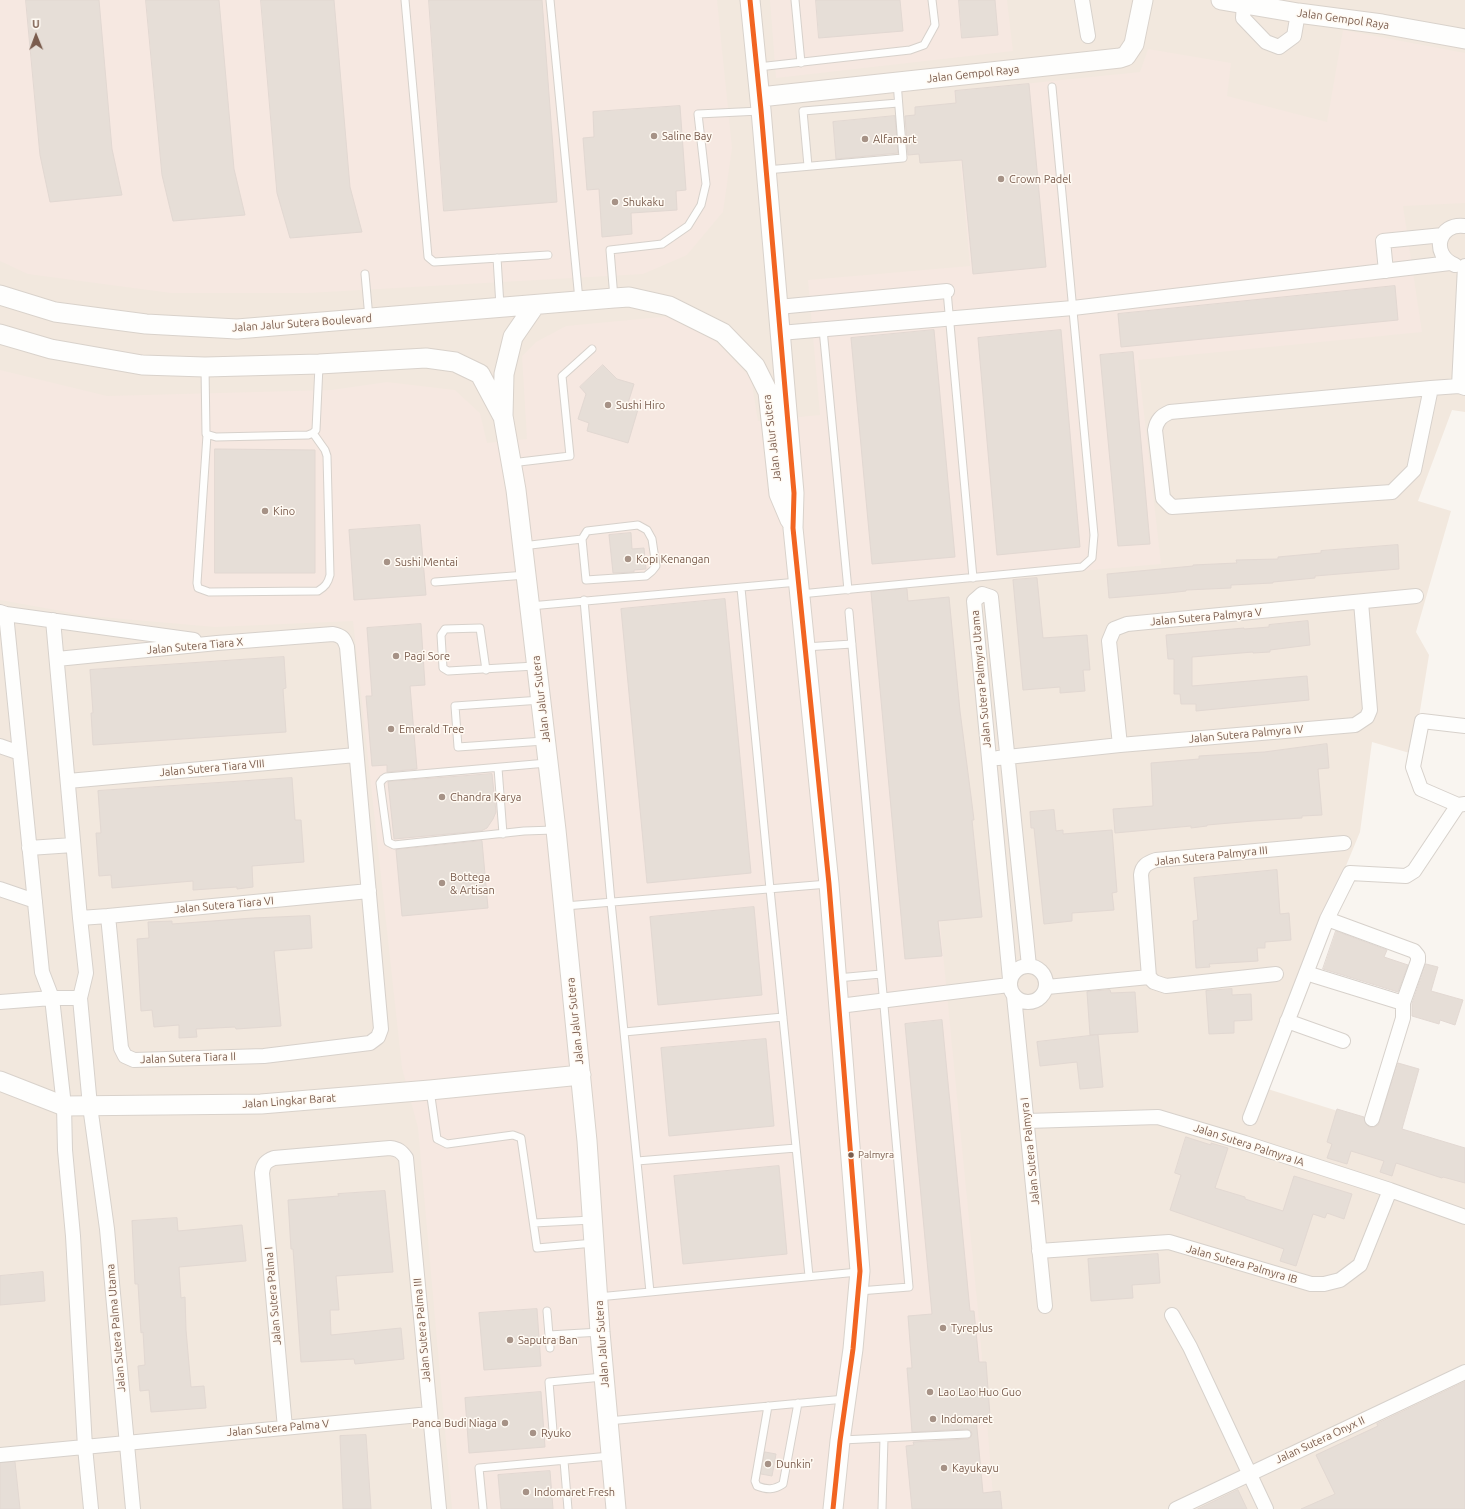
<!DOCTYPE html>
<html>
<head>
<meta charset="utf-8">
<style>
  body { margin:0 }
  #map { position:relative; width:1465px; height:1509px; overflow:hidden; background:#f9f5f0; font-family:Ubuntu,sans-serif }
  canvas { display:block }
  .north { position:absolute; left:16px; top:16px; width:40px; height:40px; -webkit-text-stroke:3px #fffaf3; paint-order:stroke; rotate:359deg; font-size:11px; font-weight:700; line-height:16px; text-align:center; color:#7a5c4d }
  .north::after { content:''; display:block; margin:auto; width:14px; height:18px; background:#7a5c4d; clip-path:polygon(50% 0,100% 100%,50% 72%,0 100%) }
</style>
</head>
<body>
<div id="map">
<canvas width="1465" height="1509"></canvas>
<div class="north">U</div>
</div>
<script>
const ctx = document.querySelector('canvas').getContext('2d');
ctx.lineJoin = 'round';
function paint(path, color) {
  ctx.fillStyle = color;
  ctx.fill(path, 'evenodd');
}
function strokePath(path, color, width, dash) {
  ctx.strokeStyle = color;
  ctx.lineWidth = width;
  ctx.lineCap = dash ? 'butt' : 'round';
  ctx.setLineDash(dash || []);
  ctx.stroke(path);
}
function label(font, color, halo, rows, align = 'center') {
  ctx.font = font + ' Ubuntu,sans-serif';
  ctx.lineWidth = 3;
  ctx.setLineDash([]);
  ctx.textBaseline = 'middle';
  ctx.strokeStyle = halo;
  ctx.fillStyle = color;
  for (const [text, x, y, turn = 0] of rows) {
    ctx.save();
    ctx.translate(x, y);
    ctx.rotate((+turn || 0) * Math.PI / 180);
    ctx.textAlign = isNaN(turn) ? turn : align;
    if (halo) ctx.strokeText(text, 0, 0);
    ctx.fillText(text, 0, 0);
    ctx.restore();
  }
}
const residential = new Path2D(`
  M0,0h1465v412l-13,-2 -34,91 33,10 -35,121 13,23 -16,99 -41,-12 -12,90 -105,253 210,66v358h-1465z`);
const commercial = new Path2D(`
  M0,0h717l15,148 -9,64 -36,43 -44,19 -335,19h-137l-143,-19 -28,-13z
  M770,0h237l6,51 -237,27z
  M1343,30l122,23v150l-62,3 19,126 -284,28 23,204 -254,22 72,735 15,188h-542l-34,-381 -16,-60 -49,-447 -138,6 -126,-11 -89,-16v-230l107,26 224,-6 56,-8 68,8 25,23 7,30 40,-4 -5,-83 14,-14 30,-16 106,-10 40,21 39,41 7,43 62,-6 -12,-135 162,-14 -16,-175 186,-19 8,-23 83,14 -4,33 100,26z`);
const building = new Path2D(`
  M26,0h73l13,149 10,46 -72,7 -10,-47z
  M146,0h73l15,169 11,46 -72,6 -11,-46z
  M261,0h73l16,187 12,45 -72,6 -13,-45z
  M429,0h113l15,202 -113,9z
  M816,0h84l3,31 -84,7z
  M959,0h36l3,35 -36,3z
  M1029,84l17,183 -73,7 -11,-114 -42,3 -1,-9 -11,1 -3,-39 10,-1v-8l41,-4 -1,-12z
  M680,106l6,84 -10,1 1,19 -46,3 1,21 -30,3 -3,-48 -12,1 -4,-52 11,-1 -1,-25z
  M895,116l3,37 -62,6 -3,-37z
  M1395,286l3,34 -277,27 -3,-33z
  M934,330l21,227 -83,7 -21,-226z
  M1061,330l19,217 -83,8 -19,-217z
  M1133,352l17,192 -32,2 -18,-191z
  M603,365l14,14 17,5 -6,19 11,3 -11,37 -41,-12 2,-8 -11,-4 8,-25 -6,-7z
  M215,449l100,1v123h-100z
  M420,525l6,70 -72,5 -5,-70z
  M631,533l1,16 12,-1 2,21 -12,1v2l-21,1 -4,-38z
  M1398,545l1,24 -84,7v2l-42,4v1l-42,2v3l-45,2v1l-18,2 -59,5 -2,-24 86,-8v-1l44,-2 -1,-3 42,-1v-2l43,-4v-2z
  M1037,578l6,60 44,-3 3,35h-7l2,21 -25,2v-6l-37,3 -10,-110z
  M907,589l1,12 41,-4 11,114 12,93 2,16h-2l10,97 -44,4 4,35 -37,3 -34,-367z
  M725,599l26,274 -104,10 -26,-274z
  M1308,621l2,24 -40,5v2l-17,1v-1l-61,5v29l115,-10 2,24 -113,11v-7h-15l-1,-10h-6v-35h-6l-2,-24 78,-7v1l25,-2v-2z
  M421,624l4,61 -15,1 7,83 -30,3v-7l-15,1 -6,-70h6l-5,-68z
  M284,657l2,31 -3,1 3,43 -193,13 -2,-32h2l-3,-43z
  M1327,744l2,24 -11,1 4,46 -20,1v2l-49,3 -46,4v1l-16,2v-2l-76,7 -2,-24 40,-3 -2,-43 48,-4v-3l65,-4z
  M492,774l4,38 -3,7 -6,9 -6,3 -87,8 -6,-57z
  M292,778l3,42h6l3,42 -52,4 1,21 -16,2v-2l-44,3v-9l-81,7 -1,-13 -12,1 -3,-43h5l-3,-42z
  M1054,810l2,21 7,-1v4l49,-4 5,62 -5,1 2,17 -42,3v8l-28,3 -10,-96h-3l-1,-16z
  M482,841l6,67 -86,8 -6,-66z
  M1277,870l3,44 9,-1 2,27 -26,2v6h-8l1,13 -49,3 1,3 -14,1 -3,-47 5,-1 -4,-42z
  M754,907l8,88 -104,10 -8,-88z
  M310,916l2,32 -38,3 7,75 -45,3 -1,-2 -39,2 1,8 -18,1v-13l-25,2 -2,-17 -11,1 -4,-72 12,-1 -1,-16 24,-1v3l81,-6z
  M1336,931l51,19 -3,7 24,8 -10,27 -75,-23z
  M1426,964l12,3 -7,24 32,9 -8,25 -15,-5 -1,4 -27,-8v-12z
  M1232,989v6l19,-1 1,26 -18,1v12l-25,1 -3,-43z
  M1110,990l1,3 24,-1 3,40 -48,3 -3,-43z
  M942,1020l28,291h4l5,51h7l4,54 -14,2 7,75 17,-2 2,18h-90l-6,-63 8,-1 -1,-3 55,-3 3,-2 1,-3 -1,-3 -4,-2 -55,3 -5,-64h5l-4,-52 24,-2 -27,-290z
  M1098,1035l5,52 -23,2 -3,-27 -37,4 -3,-24z
  M766,1039l8,87 -105,10 -8,-88z
  M1398,1063l21,6 -17,60 63,19v35l-22,-6 -1,1 -46,-15 -4,13 -12,-4 4,-11 -33,-10 -4,13 -20,-6 5,-14 -5,-2 10,-33 27,8 2,7 3,3h5l4,-2z
  M1186,1137l25,8v-2l17,5 -13,40 30,9v2l38,12 11,-35 58,18 -8,25 -17,-6 -2,5 -12,-4 -17,52 -16,-5 4,-12 -114,-39 11,-35 -6,-2z
  M779,1166l8,88 -104,10 -9,-88z
  M385,1191l8,81 -57,4 3,34h-9l1,25 70,-7 3,31 -49,5 -1,-5 -53,3 -6,-85 -2,-28h-2l-3,-49 51,-4 -1,-2z
  M177,1218l1,13 64,-6 4,36 -67,6 2,31 4,-1 1,33 5,57 13,-1 2,22 -55,4 -2,-22 -9,1 -2,-25 7,-1 -2,-33 -2,1 -3,-49h-3l-3,-63z
  M1158,1254l2,29 -28,2 1,13 -42,3 -3,-42z
  M43,1272l2,29 -45,4v-29z
  M537,1309l4,57 -57,4 -5,-57z
  M1465,1382v127h-164l34,-15 -19,-39 62,-29 -1,-2z
  M541,1392l4,55 -76,6 -4,-55z
  M366,1435l5,74h-28l-3,-73z
  M765,1452l11,2 -4,22 -11,-2z
  M15,1462l5,47h-20v-46z
  M550,1471l3,38h-52l-3,-34z
  M1238,1490l9,19h-49z`);
const lane = new Path2D(`
  M405,0l23,257 6,5 114,-7
  M550,0l29,300
  M795,0l6,63
  M758,67l152,-17 14,-5 11,-20 -3,-25
  M808,166l-5,-55 95,-8
  M766,170l137,-12 -6,-76
  M497,258l3,48
  M365,274l4,44
  M947,291l26,287
  M614,298l-4,-48 52,-6 26,-18 13,-21 5,-21 -8,-70 62,-3
  M823,329l25,261
  M205,367l1,67 10,3 92,-2 5,-2 3,-3 3,-64
  M207,435l-10,148 1,5 11,4 109,-1c7,-4 10,-8 12,-16l-3,-119 -2,-6 -12,-17
  M511,463l59,-7 -8,-80 30,-27
  M638,525l9,5 5,9 4,27 -4,5 -6,5 -60,4 -4,-41 5,-8z
  M522,546l60,-7
  M435,582l91,-7
  M741,588l29,301 39,387
  M800,594l282,-27 10,-9 2,-23 -42,-448
  M584,600l27,302 39,390
  M530,606l268,-24
  M849,612l60,675 -50,4
  M805,647l47,-3
  M486,670l-6,-42 -35,1 -4,6 2,33 5,3 87,-5
  M541,700l-86,6 3,41 86,-6
  M547,763l-161,14 -3,2 -3,4 8,59 6,3 130,-14 30,-1
  M498,768l5,66
  M565,906l263,-22
  M837,978l44,-4
  M624,1032l159,-15
  M430,1090l7,49 10,5 66,-9 8,3 16,110 57,-5
  M637,1161l159,-13
  M534,1223l58,-3
  M598,1297l260,-25
  M547,1311l2,24
  M550,1348l-1,-13 51,-3
  M768,1406l-13,75 2,5c10,4 17,4 26,-2l15,-81
  M608,1421l237,-22
  M553,1431l-4,-49 54,-5
  M842,1440l125,-6
  M564,1461l4,48
  M483,1509l-4,-41 131,-12
  M882,1509l2,-71`);
const street = new Path2D(`
  M1082,0l6,36
  M1244,4l-1,14 23,24 13,5 15,-11 4,-23
  M1455,265c-25,-10 -17,-43 10,-39
  M1386,271l-3,-30 60,-6
  M778,307l169,-16
  M780,333l293,-25 377,-45
  M1459,386l6,-120
  M1431,388l-17,82 -22,22 -220,15 -9,-9 -8,-68c2,-10 6,-14 15,-18l261,-24 28,-2 6,2
  M0,612l6,2 188,26
  M6,614l36,358 10,26 12,108 1,44 8,86 12,211 6,62
  M53,620l27,298 6,55 -6,25 10,108 17,123 26,280
  M57,659l160,-16 116,-9c9,2 11,4 14,13l34,382 -3,8 -8,6 -106,13 -130,4 -9,-4 -4,-8 -13,-132
  M1465,726l-43,-5 -9,46 8,22 37,16 7,-1
  M1120,745l-11,-104 5,-12 13,-5 289,-28
  M0,746l20,7
  M998,758l122,-13 235,-20 12,-8 3,-7 -9,-108
  M68,781l288,-26
  M29,848l44,-3
  M0,889l35,12
  M80,918l28,-2 261,-25
  M1327,919l87,32 4,5v5l-15,42
  M1010 984a18 18 0 1 1 36 0a18 18 0 1 1-36 0Z
  M1306,973l97,30v15l-31,101
  M1149,977l-8,-102c1,-9 6,-12 15,-15l188,-17
  M1010,979l-36,-378 8,-7 9,3 38,369
  M1047,987l102,-10 5,5 12,4 110,-12
  M1014,996l31,310
  M0,1002l52,-4h28
  M839,1006l170,-21
  M1287,1021l56,20
  M1250,1118l77,-199 23,-46 56,3 8,-5 44,-66
  M1027,1121l131,-4 87,26 145,47 75,27
  M1039,1251l130,-9 142,42h13l16,-4 20,-15 30,-75
  M1172,1315l18,32 76,162
  M285,1428l-23,-255c1,-9 4,-12 12,-15l116,-10c8,1 11,3 16,10l33,351
  M0,1455l430,-41
  M1176,1509l289,-137`);
const secondary = new Path2D(`
  M750,0l11,110 33,383 -1,35 36,356 31,387 -7,78 -13,92 -7,68
  M1221,0l77,13 84,11 83,15
  M760,97l360,-39 6,-2 8,-12 9,-44
  M0,295l55,17 91,12 91,5 377,-31 15,-1 40,9 54,27 32,33 13,26 11,102 11,26
  M535,305l-22,32 -9,37 -1,42 13,74 40,340 31,311 13,191 16,177
  M0,334l51,15 91,16 63,2 114,-3 107,-6 29,4 25,12 22,41
  M0,1081l64,25 197,-2 169,-14 151,-15`);
const bus1 = new Path2D(`
  M750,0l11,110 33,383 -1,35 36,356 31,387 -7,78 -13,92 -7,68`);
const markers = [
  [654,136,4,"#a69286"],
  [865,139,4,"#a69286"],
  [1001,179,4,"#a69286"],
  [615,202,4,"#a69286"],
  [608,405,4,"#a69286"],
  [265,511,4,"#a69286"],
  [628,559,4,"#a69286"],
  [387,562,4,"#a69286"],
  [396,656,4,"#a69286"],
  [391,729,4,"#a69286"],
  [442,797,4,"#a69286"],
  [442,883,4,"#a69286"],
  [851,1155,3.5,"#7a5c4d"],
  [943,1328,4,"#a69286"],
  [510,1340,4,"#a69286"],
  [930,1392,4,"#a69286"],
  [933,1419,4,"#a69286"],
  [505,1423,4,"#a69286"],
  [533,1433,4,"#a69286"],
  [768,1464,4,"#a69286"],
  [944,1468,4,"#a69286"],
  [526,1492,4,"#a69286"]
];
const busNames = [
  ["Palmyra",858,1155]
];
const streetNames = [
  ["Jalan Gempol Raya",1343,19,8],
  ["Jalan Gempol Raya",973,74,-6],
  ["Jalan Jalur Sutera Boulevard",302,323,-4],
  ["Jalan Jalur Sutera",772,438,-97],
  ["Jalan Sutera Palmyra V",1206,617,-5],
  ["Jalan Sutera Tiara X",195,646,-5],
  ["Jalan Sutera Palmyra Utama",981,679,-95],
  ["Jalan Jalur Sutera",541,699,-97],
  ["Jalan Sutera Palmyra IV",1246,734,-5],
  ["Jalan Sutera Tiara VIII",212,768,-5],
  ["Jalan Sutera Palmyra III",1211,856,-6],
  ["Jalan Sutera Tiara VI",224,905,-5],
  ["Jalan Jalur Sutera",575,1021,-96],
  ["Jalan Sutera Tiara II",188,1058,-2],
  ["Jalan Lingkar Barat",289,1101,-4],
  ["Jalan Sutera Palmyra IA",1249,1145,18],
  ["Jalan Sutera Palmyra I",1030,1151,-96],
  ["Jalan Sutera Palmyra IB",1242,1264,16],
  ["Jalan Sutera Palma I",273,1296,-95],
  ["Jalan Sutera Palma Utama",116,1328,-95],
  ["Jalan Sutera Palma III",422,1330,-95],
  ["Jalan Jalur Sutera",602,1344,-94],
  ["Jalan Sutera Palma V",278,1428,-5],
  ["Jalan Sutera Onyx II",1320,1440,-25]
];
const poiNames = [
  ["Saline Bay",662,136],
  ["Alfamart",873,139],
  ["Crown Padel",1009,179],
  ["Shukaku",623,202],
  ["Sushi Hiro",616,405],
  ["Kino",273,511],
  ["Kopi Kenangan",636,559],
  ["Sushi Mentai",395,562],
  ["Pagi Sore",404,656],
  ["Emerald Tree",399,729],
  ["Chandra Karya",450,797],
  ["Bottega",450,877],
  ["& Artisan",450,890],
  ["Tyreplus",951,1328],
  ["Saputra Ban",518,1340],
  ["Lao Lao Huo Guo",938,1392],
  ["Indomaret",941,1419],
  ["Panca Budi Niaga",497,1423,"right"],
  ["Ryuko",541,1433],
  ["Dunkin'",776,1464],
  ["Kayukayu",952,1468],
  ["Indomaret Fresh",534,1492]
];
paint(residential, '#f2e8de');
paint(commercial, '#f6e8e1');
paint(building, '#e6ded7');
strokePath(building, '#e2d8d2', 1);
strokePath(lane, '#d7d1cb', 9);
strokePath(street, '#d7d1cb', 16);
strokePath(secondary, '#d9d2cb', 21);
strokePath(lane, '#fefefd', 7);
strokePath(street, '#fefefd', 14);
strokePath(secondary, '#fefefd', 19);
strokePath(bus1, '#f26522', 5);
for (const [x, y, r, color] of markers) {
  const dot = new Path2D();
  dot.arc(x, y, r, 0, 2 * Math.PI);
  ctx.fillStyle = color;
  ctx.fill(dot);
  strokePath(dot, '#fffaf3', 1.5);
}
label('10px', '#7a5c4d', '#fffaf3', busNames, 'left');
label('11px', '#7a5c4d', '#fffaf3', streetNames);
label('11px', '#7a5c4d', '#fffaf3', poiNames, 'left');
</script>
</body>
</html>
